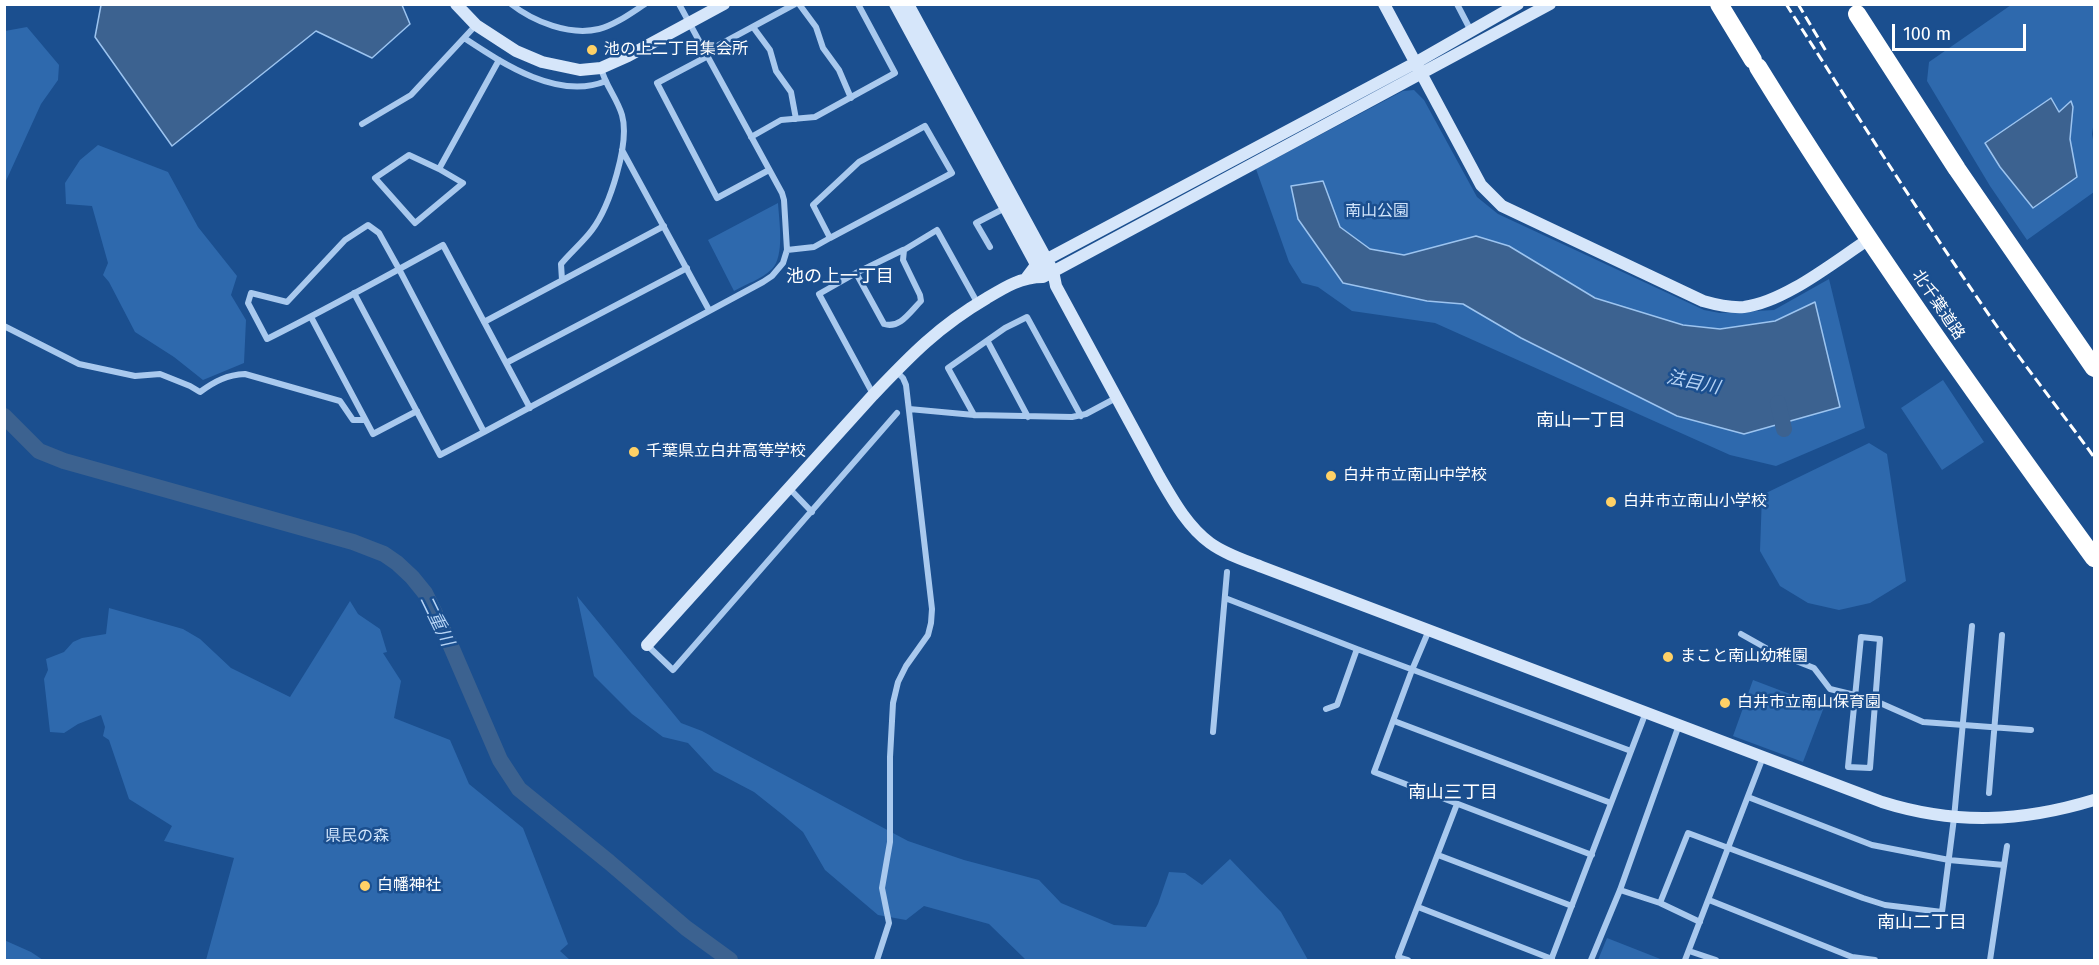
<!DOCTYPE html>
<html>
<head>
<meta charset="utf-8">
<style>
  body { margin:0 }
  #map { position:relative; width:2099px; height:965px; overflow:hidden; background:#1b4f8f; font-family:"Fira Sans",sans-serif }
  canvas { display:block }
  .frame { position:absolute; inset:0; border:6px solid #fff; pointer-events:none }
  .scale { position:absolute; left:1892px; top:24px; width:134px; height:27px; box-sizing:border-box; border:3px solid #fff; border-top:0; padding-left:8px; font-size:18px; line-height:21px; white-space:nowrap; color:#fff; -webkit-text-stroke:4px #1b4f8f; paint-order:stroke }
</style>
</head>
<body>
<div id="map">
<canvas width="2099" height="965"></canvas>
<div class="frame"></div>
<div class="scale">100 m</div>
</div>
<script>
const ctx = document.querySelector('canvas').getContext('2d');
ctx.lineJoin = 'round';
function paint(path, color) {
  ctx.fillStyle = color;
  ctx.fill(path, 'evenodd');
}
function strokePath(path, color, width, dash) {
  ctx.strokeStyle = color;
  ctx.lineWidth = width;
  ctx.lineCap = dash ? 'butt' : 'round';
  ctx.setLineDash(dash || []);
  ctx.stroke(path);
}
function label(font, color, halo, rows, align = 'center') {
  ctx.font = font + ' "Fira Sans","Noto Sans JP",sans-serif';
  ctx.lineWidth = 5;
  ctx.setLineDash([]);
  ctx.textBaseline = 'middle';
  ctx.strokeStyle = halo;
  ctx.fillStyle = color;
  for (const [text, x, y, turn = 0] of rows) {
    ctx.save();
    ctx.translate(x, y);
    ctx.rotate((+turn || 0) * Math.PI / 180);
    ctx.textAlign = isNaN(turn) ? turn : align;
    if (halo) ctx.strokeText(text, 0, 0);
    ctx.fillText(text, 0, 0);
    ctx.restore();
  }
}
const green = new Path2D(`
  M2011,5h83v116l-2,13 2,11v47l-67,48 -37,-54 -63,-105 2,-19z
  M27,27l32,38 -1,15 -17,24 -36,79v-152z
  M1414,90l10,10 53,97 21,17 206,96 16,3 54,-3 55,-31 36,149 -89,38 -46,-11 -295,-132 -83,-12 -34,-24 -16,-4 -13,-21 -33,-93 147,-78z
  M98,145l70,27 30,55 39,49 -6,19 15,25 -2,43 -41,17 -29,-23 -39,-25 -26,-50 -6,-7 5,-12 -16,-57 -26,-2 -1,-21 15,-23z
  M778,203c1,17 7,53 -6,66 -10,10 -26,15 -38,22l-26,-51z
  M1943,380l41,62 -42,28 -41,-62z
  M1869,443l18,11 19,127 -36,22 -31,7 -31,-7 -28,-17 -20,-35 2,-56z
  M577,596l104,127 21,8 206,110 56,19 75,20 22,23 53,22 32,2 12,-23 11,-32 16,1 17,12 28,-26 51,53 27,48h-282l-37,-36 -65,-18 -18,14 -28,-5 -53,-45 -22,-38 -20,-17 -29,-23 -40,-21 -26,-28 -25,-6 -31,-23 -38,-38z
  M350,601l8,13 22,15 7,23 -4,1 18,28 -7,37 56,22 19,44 54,44 45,116 -8,7 10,9h-364l28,-102 -70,-17 8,-15 -43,-27 -20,-59 -6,-4 2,-9 -4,-12 -23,9 -14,9 -14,-1 -6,-53 4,-9 -2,-11 18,-7 9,-10 9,-4 24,-4 3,-26 74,21 17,10 31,29 59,29z
  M1753,680l71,27 -21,55 -70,-26z
  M1607,938l56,22h-65z
  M4,940l27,12 12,8h-38z`);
const water = new Path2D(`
  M101,5h301l8,19 -38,34 -56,-27 -144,115 -77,-109z
  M2051,98l8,14 12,-11 2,6 -3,32 7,38 -44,31 -33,-41 -15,-24z
  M1323,181l17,46 30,22 34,6 72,-19 33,10 86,52 88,27 37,4 55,-8 40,-19 25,105 -96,27 -67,-18 -156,-78 -58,-34 -36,-3 -84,-18 -45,-64 -7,-33z`);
const river = new Path2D(`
  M1778,403l6,26
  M4,416l35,35 25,10 289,81 31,12 13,9 15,14 13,16 25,51 50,116 19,29 90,73 77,66 44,32`);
const street = new Path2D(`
  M511,4c23,18 59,32 88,25 16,-4 32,-16 46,-25
  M799,4l17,23 7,21 16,22 12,28
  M1457,4l14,27
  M753,27l17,23 6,21 15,21 5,27
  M464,38c38,25 94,63 142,43
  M706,52l89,-48
  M708,56l-51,27 60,115 52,-28
  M362,124l49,-29 65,-70
  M751,137l30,-17 34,-3 80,-44 -37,-69
  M622,150l87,160
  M439,169l-30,-14 -34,23 40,45 48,-40 -24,-14 60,-109
  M990,247l-14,-24 29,-15
  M787,250l27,-3 16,-9 122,-65 -27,-47 -66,36 -46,43 17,33
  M856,273l28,51c16,5 26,-12 37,-23l-1,-6 -17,-35 1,-10 33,-20 41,74
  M562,280l-1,-16c10,-12 22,-22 31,-34 18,-24 38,-87 30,-115 -5,-17 -17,-30 -21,-47
  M354,293l86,162 44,-23
  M311,317l62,117 44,-23
  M484,322l180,-96
  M4,326l75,38 56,12 25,-2 30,12 10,6c15,-11 27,-17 45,-18l95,27 13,19h12
  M988,342l40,75
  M506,363l181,-95
  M873,394l-54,-100 37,-21 47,-23
  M530,408l-87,-163c-58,32 -116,64 -176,94l-19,-36 3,-10 36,9 58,-62 23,-15 11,8 20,36 85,163 279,-150 9,-6 11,-13 4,-13 -3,-50 -2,-7 -103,-189
  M909,409l65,6 98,2 14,-3 30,-16
  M974,415l-26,-47 57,-40 22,-11 54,99
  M789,488l23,24
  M1225,598l132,51
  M1429,630l-17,40 -38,102 218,83
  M1741,634l32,18 41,16 16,21 41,10 52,23 108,8
  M1861,637l19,2 -10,129 -22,-1z
  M647,645l26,25 224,-257
  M1326,709l11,-4 20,-56 274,102
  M1394,721l217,82
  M1213,732l14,-160
  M1989,793l13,-158
  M1748,797l124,48 77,15 55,5
  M1438,855l134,51
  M1620,890l40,13 40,19
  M1709,900l143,57 23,3
  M1660,903l28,-70 175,65 22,7 57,7 12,-94 18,-192
  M1418,907l134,52
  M1689,951l27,9
  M877,960l12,-37 -7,-35 8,-46v-85l3,-54 5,-21 8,-16 22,-31 3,-12 1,-14 -26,-224 -3,-7 -7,-7
  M1408,960l-10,-3 59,-153
  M1551,960l95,-248
  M1591,960l29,-70 59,-165
  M1685,960l78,-203
  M1990,960l17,-114`);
const secondary = new Path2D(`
  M456,4l20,21 40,26 26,11 38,8 21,-2 27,-12 96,-52
  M895,4l145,268
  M908,4l145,267 3,15 103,190c14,24 28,50 51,67 15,11 34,17 52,24l620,235c73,23 140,20 212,-2
  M1384,4l97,181 21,21 201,95c14,4 27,7 41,6 41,-5 91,-46 125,-68
  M1027,277l9,-12 379,-202 103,-59
  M647,645l226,-250c38,-40 66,-69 114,-97 18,-11 34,-21 56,-21l507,-273`);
const highway = new Path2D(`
  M1719,4l34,56
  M1857,14l100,155 137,199
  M1758,67c104,169 220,331 336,491`);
const rail = new Path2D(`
  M1786,4c69,108 137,216 210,321 32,45 66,88 98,132
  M1798,4l28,47`);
const markers = [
  [592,50,6,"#ffd166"],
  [634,452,6,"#ffd166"],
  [1331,476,6,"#ffd166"],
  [1611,502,6,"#ffd166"],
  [1668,657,6,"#ffd166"],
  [1725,703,6,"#ffd166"],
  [365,886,6,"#ffd166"]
];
const poiNames = [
  ["池の上二丁目集会所",604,50],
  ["千葉県立白井高等学校",646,452],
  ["白井市立南山中学校",1343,476],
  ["白井市立南山小学校",1623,502],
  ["まこと南山幼稚園",1680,657],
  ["白井市立南山保育園",1737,703],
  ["白幡神社",377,886]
];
const parkNames = [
  ["南山公園",1377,212],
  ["県民の森",357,837]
];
const streetNames = [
  ["北千葉道路",1938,305,56]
];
const neighbourhoodNames = [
  ["池の上一丁目",840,277],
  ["南山一丁目",1581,421],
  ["南山三丁目",1453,793],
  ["南山二丁目",1922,923]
];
const waterNames = [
  ["法目川",1693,383,12],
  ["二重川",436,621,64]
];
paint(green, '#2e69ad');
paint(water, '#3c6290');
strokePath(water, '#9cc4f0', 1.5);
strokePath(river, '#3c6290', 16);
strokePath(street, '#a9c9ee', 6);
strokePath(secondary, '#d6e6fa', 12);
strokePath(highway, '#fff', 18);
strokePath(rail, '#fff', 3, [10, 4.5]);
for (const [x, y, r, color] of markers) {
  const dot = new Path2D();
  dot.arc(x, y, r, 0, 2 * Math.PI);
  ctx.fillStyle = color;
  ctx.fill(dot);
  strokePath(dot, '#1b4f8f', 2);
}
label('16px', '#fff', '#1b4f8f', poiNames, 'left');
label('16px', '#cfe3fa', '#1b4f8f', parkNames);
label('16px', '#fff', '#1b4f8f', streetNames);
label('18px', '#fff', '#1b4f8f', neighbourhoodNames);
label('italic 18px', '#b5d3f5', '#1b4f8f', waterNames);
</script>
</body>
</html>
